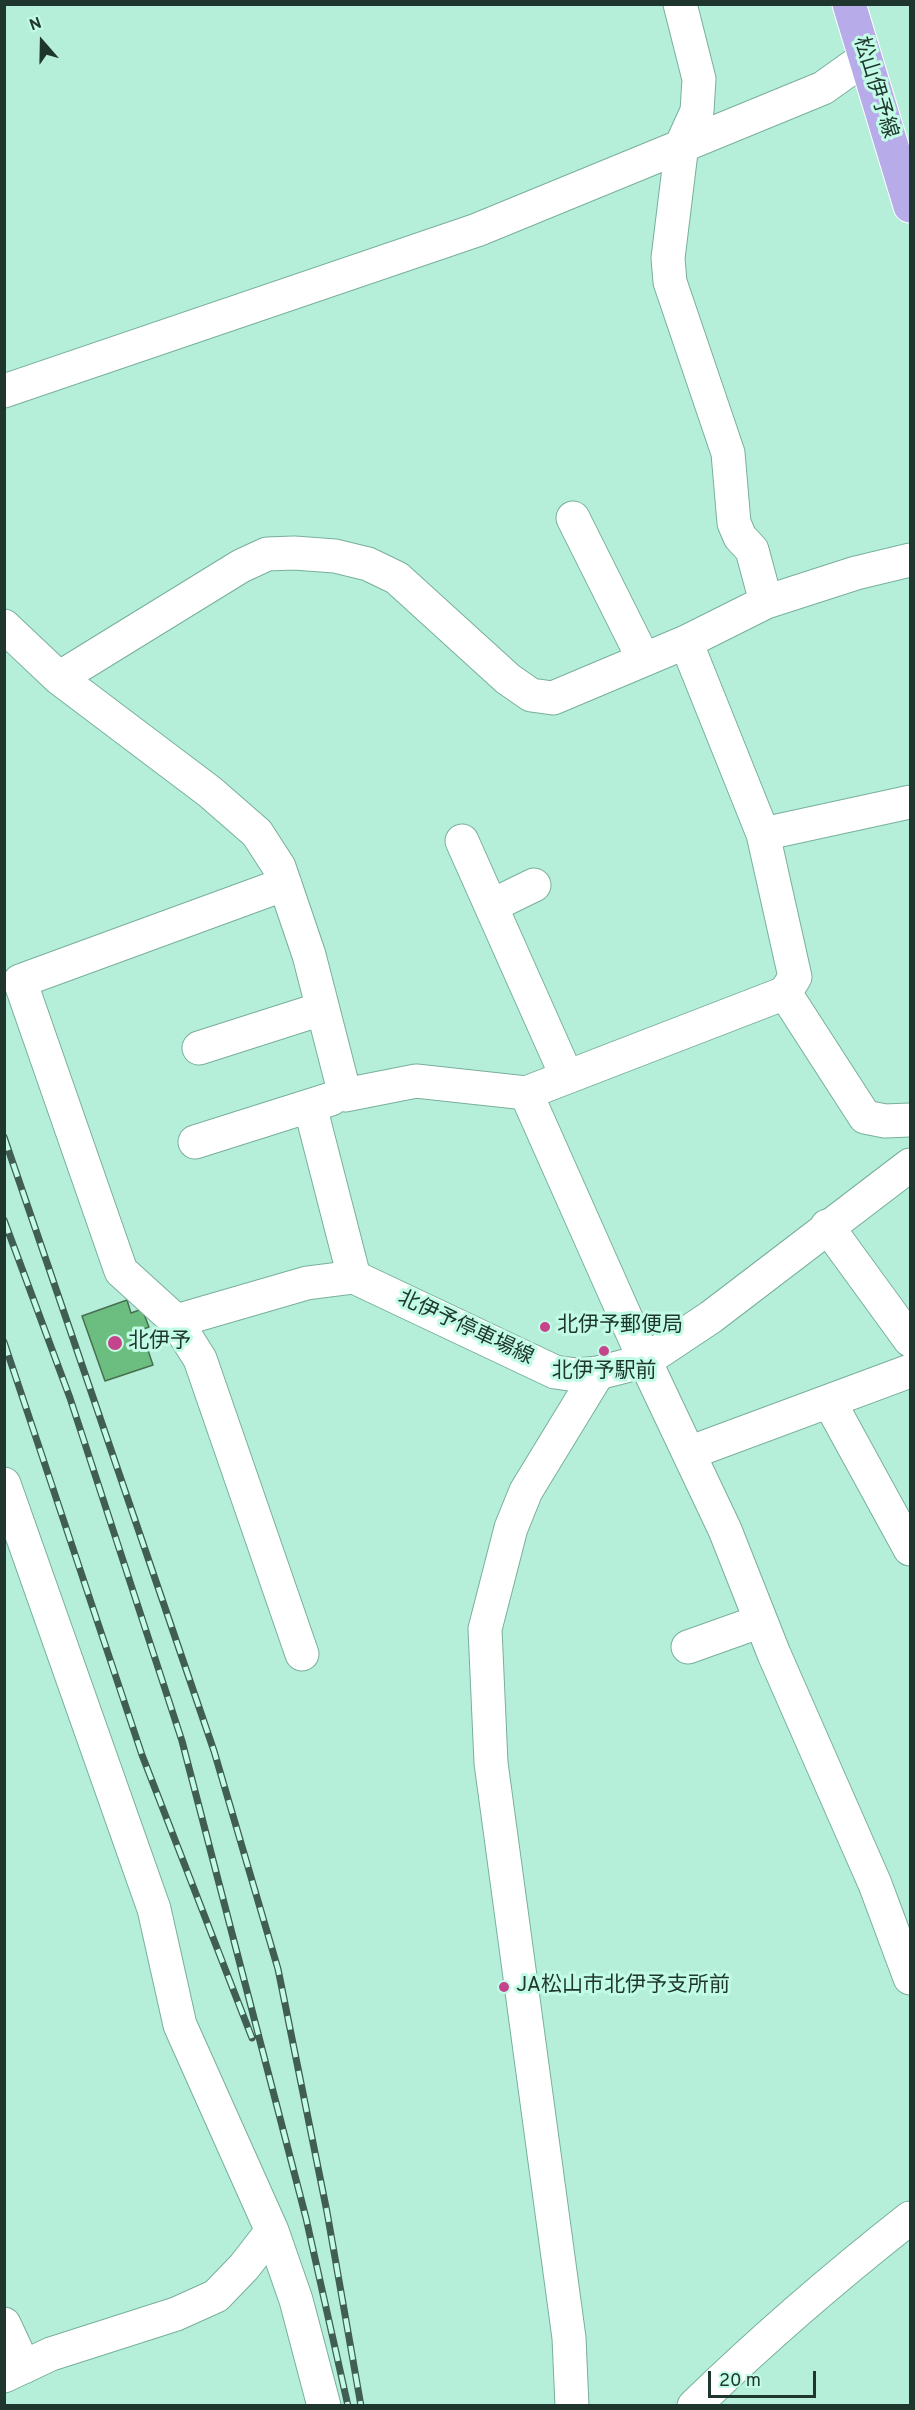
<!DOCTYPE html>
<html>
<head>
<meta charset="utf-8">
<style>
  body { margin:0 }
  #map { position:relative; width:915px; height:2410px; overflow:hidden; background:#b5efd9; font-family:Overpass,sans-serif }
  canvas { display:block }
  .frame { position:absolute; inset:0; border:6px solid #1f362e; pointer-events:none }
  .north { position:absolute; left:12px; top:12px; width:60px; height:60px; -webkit-text-stroke:4px #c2fce6; paint-order:stroke; rotate:340deg; font-size:16px; font-weight:700; line-height:24px; text-align:center; color:#1f362e }
  .north::after { content:''; display:block; margin:auto; width:21px; height:27px; background:#1f362e; clip-path:polygon(50% 0,100% 100%,50% 72%,0 100%) }
  .scale { position:absolute; left:708px; top:2371px; width:108px; height:27px; box-sizing:border-box; border:3px solid #1f362e; border-top:0; padding-left:8px; font-size:18px; line-height:21px; white-space:nowrap; color:#1f362e; -webkit-text-stroke:4px #c2fce6; paint-order:stroke }
</style>
</head>
<body>
<div id="map">
<canvas width="915" height="2410"></canvas>
<div class="frame"></div>
<div class="north">N</div>
<div class="scale">20 m</div>
</div>
<script>
const ctx = document.querySelector('canvas').getContext('2d');
ctx.lineJoin = 'round';
function paint(path, color) {
  ctx.fillStyle = color;
  ctx.fill(path, 'evenodd');
}
function strokePath(path, color, width, dash) {
  ctx.strokeStyle = color;
  ctx.lineWidth = width;
  ctx.lineCap = dash ? 'butt' : 'round';
  ctx.setLineDash(dash || []);
  ctx.stroke(path);
}
function label(font, color, halo, rows, align = 'center') {
  ctx.font = font + ' Overpass,"Noto Sans JP",sans-serif';
  ctx.lineWidth = 6;
  ctx.setLineDash([]);
  ctx.textBaseline = 'middle';
  ctx.strokeStyle = halo;
  ctx.fillStyle = color;
  for (const [text, x, y, turn = 0] of rows) {
    ctx.save();
    ctx.translate(x, y);
    ctx.rotate((+turn || 0) * Math.PI / 180);
    ctx.textAlign = isNaN(turn) ? turn : align;
    if (halo) ctx.strokeText(text, 0, 0);
    ctx.fillText(text, 0, 0);
    ctx.restore();
  }
}
const building = new Path2D(`
  M127,1300l4,13 11,-4 7,18 -8,3 12,35 -48,16 -23,-65z`);
const street = new Path2D(`
  M680,4l19,75 -2,32 -15,33 -14,114 2,24 58,171 6,70 6,14 12,13 14,52
  M4,391l473,-161 346,-142 42,-30
  M573,518l70,140
  M4,626l55,52 151,114 47,41 22,34 13,38 17,50 36,140 71,-14 110,12 119,268 80,169 49,124 101,230 35,94
  M59,678l182,-112 26,-12 27,-1 41,3 33,8 29,14 111,101 23,16 22,3 133,-56 80,-40 90,-29 54,-13
  M763,834l147,-32
  M462,841l105,236
  M285,884l-265,97 101,290 55,50 24,38 102,295
  M491,906l43,-21
  M785,993l80,124 20,4 25,-1
  M199,1048l122,-39
  M526,1093l259,-100 10,-16 -32,-143 -77,-192
  M310,1106l44,171
  M195,1142l136,-43
  M827,1226l83,114
  M829,1401l81,148
  M689,1453l221,-82
  M4,1484l150,425 26,116 92,206 24,69 28,106
  M688,1647l73,-26
  M4,2324l20,43
  M4,2376l47,-22 125,-40 40,-18 28,-29 28,-36
  M572,2406l-3,-68 -78,-575 -6,-134 26,-101 15,-37 72,-118`);
const secondary = new Path2D(`
  M176,1321l131,-38 47,-6 201,95 21,3 22,-2 47,-12 66,-44 199,-152
  M694,2406c69,-67 141,-129 216,-188`);
const primary = new Path2D(`
  M849,4l61,202`);
const rail = new Path2D(`
  M4,1137l210,614 64,218 49,243 34,194
  M4,1220l66,178 112,343 124,477 42,188
  M4,1342l138,413 110,283`);
const markers = [
  [545,1327,6,"#c6448b"],
  [115,1343,8,"#c6448b"],
  [604,1351,6,"#c6448b"],
  [504,1987,6,"#c6448b"]
];
const streetNames = [
  ["松山伊予線",874,88,73],
  ["北伊予停車場線",465,1329,25]
];
const poiNames = [
  ["北伊予郵便局",557,1327],
  ["北伊予",128,1343],
  ["北伊予駅前",604,1373,"center"],
  ["JA松山市北伊予支所前",516,1987]
];
paint(building, '#6bbe7f');
strokePath(building, '#486f51', 1.5);
strokePath(street, '#78af9c', 35);
strokePath(secondary, '#78af9c', 35);
strokePath(primary, '#fff', 35);
strokePath(street, '#fff', 33);
strokePath(secondary, '#fff', 33);
strokePath(primary, '#b8abea', 33);
strokePath(rail, '#405e53', 7);
strokePath(rail, '#c2fce6', 4.5, [14]);
for (const [x, y, r, color] of markers) {
  const dot = new Path2D();
  dot.arc(x, y, r, 0, 2 * Math.PI);
  ctx.fillStyle = color;
  ctx.fill(dot);
  strokePath(dot, '#c2fce6', 2);
}
label('21px', '#1f362e', '#c2fce6', streetNames);
label('21px', '#1f362e', '#c2fce6', poiNames, 'left');
</script>
</body>
</html>
